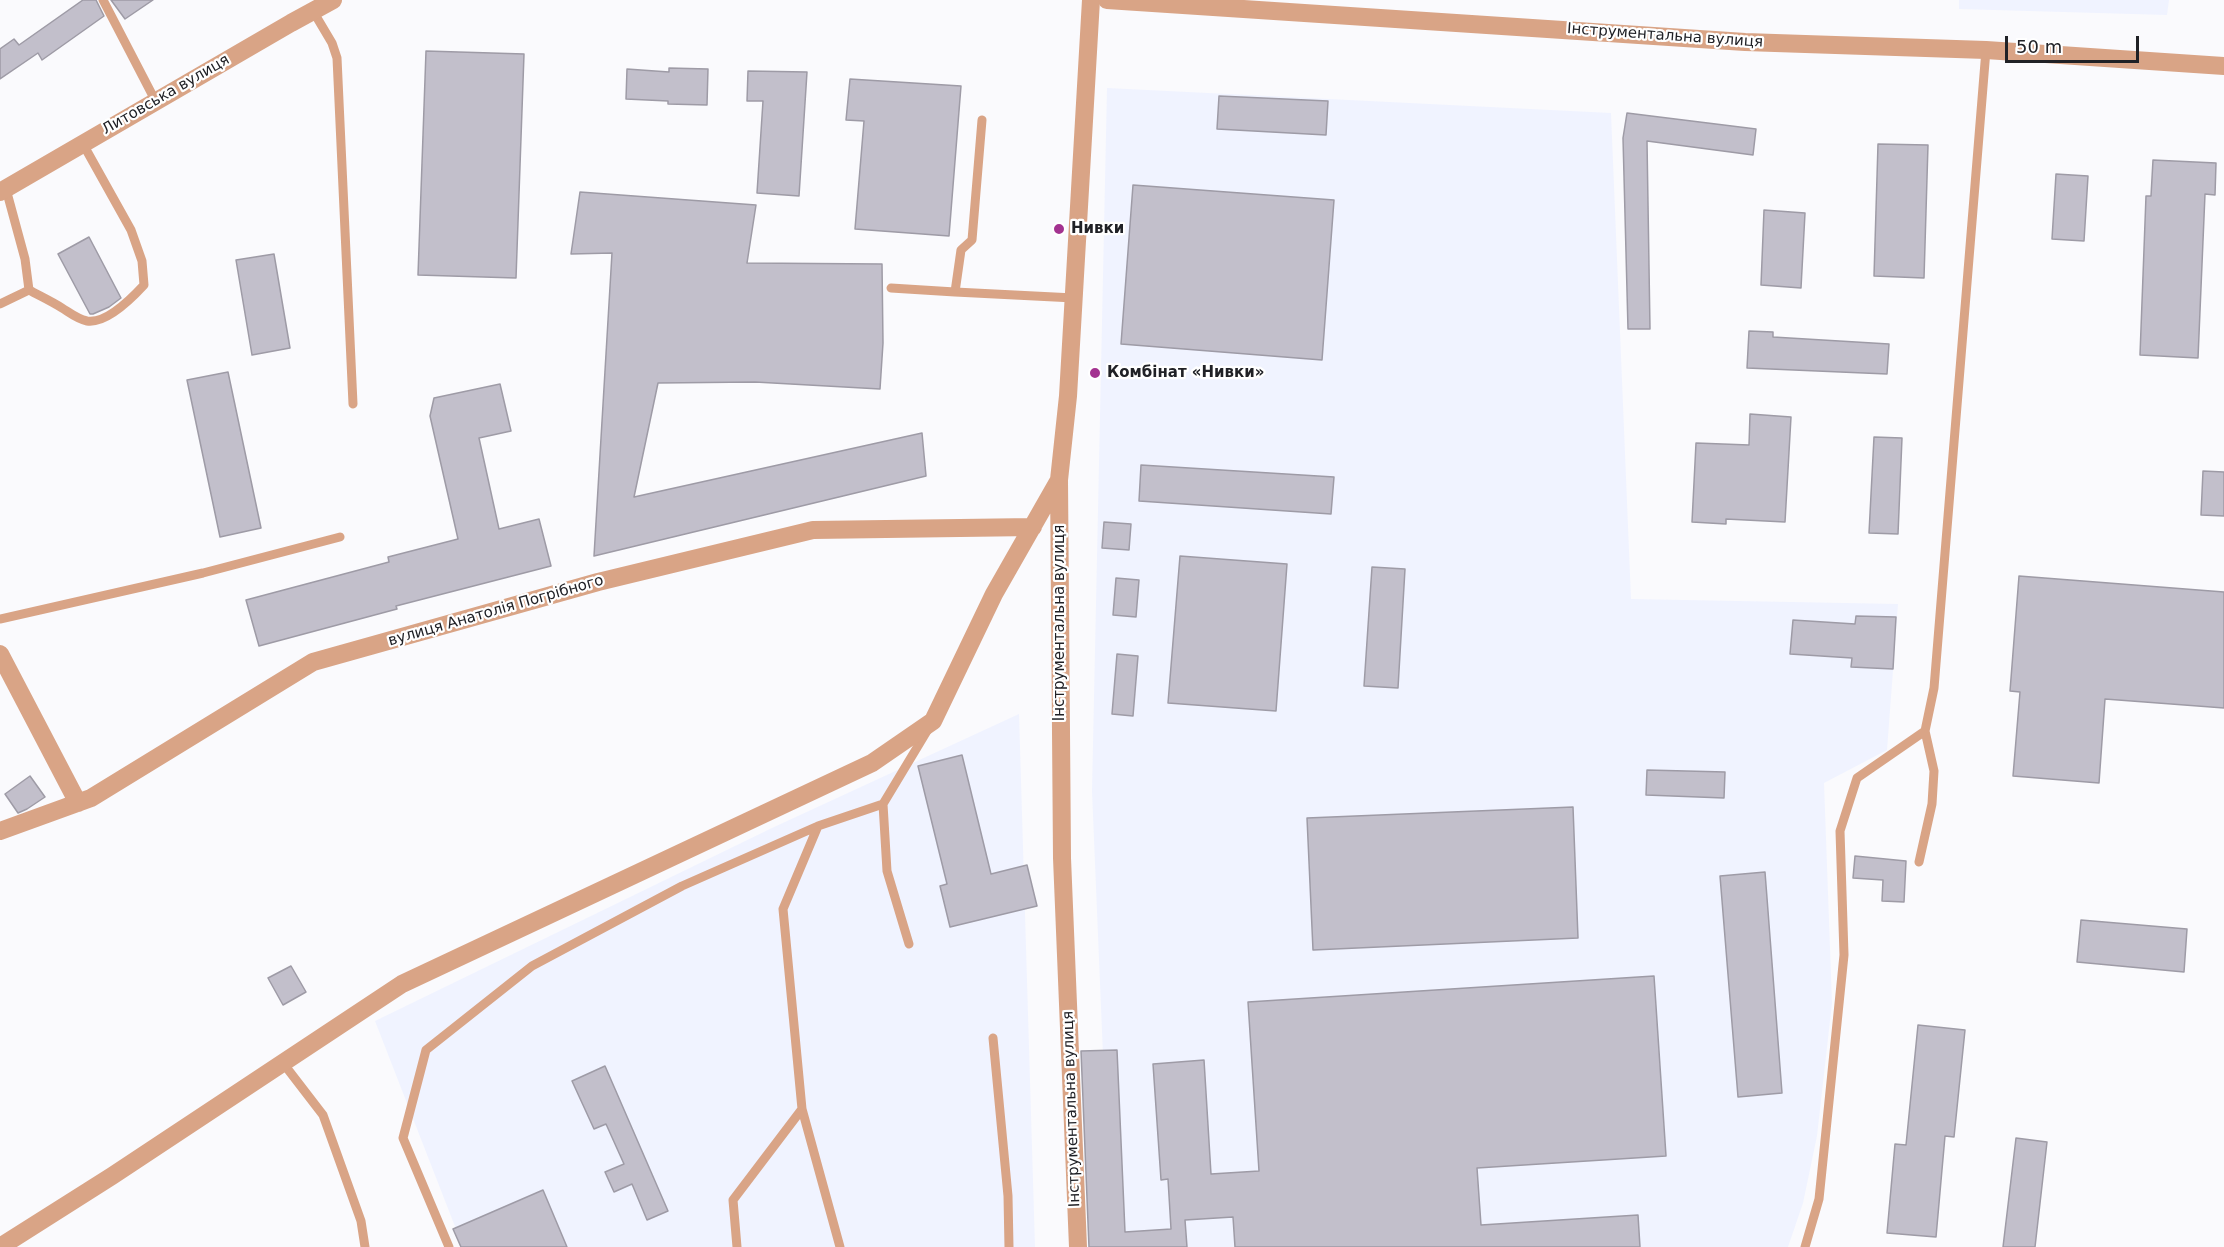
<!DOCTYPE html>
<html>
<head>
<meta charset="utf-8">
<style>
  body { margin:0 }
  #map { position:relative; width:2224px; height:1247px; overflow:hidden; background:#fafafd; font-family:"DejaVu Sans",sans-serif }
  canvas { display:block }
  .scale { position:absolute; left:2005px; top:36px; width:134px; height:27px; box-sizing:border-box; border:3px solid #202126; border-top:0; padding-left:8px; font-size:18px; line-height:21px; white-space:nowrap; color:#202126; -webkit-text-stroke:4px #fff; paint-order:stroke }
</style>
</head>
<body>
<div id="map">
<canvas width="2224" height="1247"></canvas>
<div class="scale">50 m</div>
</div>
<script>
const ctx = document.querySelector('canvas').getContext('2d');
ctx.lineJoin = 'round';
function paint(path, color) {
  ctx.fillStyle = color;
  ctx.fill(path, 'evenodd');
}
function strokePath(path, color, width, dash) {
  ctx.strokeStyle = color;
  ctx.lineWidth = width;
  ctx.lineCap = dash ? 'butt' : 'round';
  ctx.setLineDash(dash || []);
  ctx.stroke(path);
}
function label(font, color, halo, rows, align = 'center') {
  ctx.font = font + ' "DejaVu Sans",sans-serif';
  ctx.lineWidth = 4.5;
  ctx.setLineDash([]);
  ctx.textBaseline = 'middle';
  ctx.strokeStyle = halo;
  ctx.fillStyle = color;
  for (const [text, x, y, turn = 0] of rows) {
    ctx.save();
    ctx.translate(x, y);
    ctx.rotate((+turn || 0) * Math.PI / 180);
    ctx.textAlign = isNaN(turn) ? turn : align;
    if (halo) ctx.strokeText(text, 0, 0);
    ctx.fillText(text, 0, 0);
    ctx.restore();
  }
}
const built = new Path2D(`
  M1959,0h210l-2,15 -208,-6z
  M1107,88l504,25 20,486 267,5 -11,146 -63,33 8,220 -15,133 -14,67 -15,44h-677l-19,-456z
  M1019,714l16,533h-572l-88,-226 397,-193z`);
const building = new Path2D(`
  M83,0h13l8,16 -62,44 -4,-7 -38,26v-30l14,-10 5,6z
  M111,0h42l-28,19z
  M426,51l98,3 -8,224 -98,-3z
  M669,68l39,1 -1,36 -39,-1v-3l-42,-2 1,-30 42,3z
  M748,71l59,1 -8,124 -42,-3 6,-92h-16z
  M850,79l111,7 -12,150 -94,-7 9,-108 -18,-1z
  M1219,96l109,5 -2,34 -109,-6z
  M1627,113l129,16 -3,26 -106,-14 3,188h-22l-5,-191z
  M1878,144l50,1 -4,133 -50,-2z
  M2153,160l63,3 -1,32 -10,-1 -7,164 -58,-3 6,-159h5z
  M2056,174l32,2 -4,65 -32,-2z
  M1133,185l201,15 -12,160 -201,-16z
  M580,192l176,13 -9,58 135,1 1,79 -3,46 -125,-7 -97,1 -24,114 288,-64 4,43 -332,80 18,-303 -41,1z
  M1764,210l41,3 -4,75 -40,-3z
  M89,237l32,61 -12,9 -16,7h-3l-32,-60z
  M274,254l16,94 -38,7 -16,-95z
  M1749,331l24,1v5l116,7 -2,30 -140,-6z
  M228,372l33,156 -41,9 -33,-157z
  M500,384l11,47 -32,7 20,91 40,-10 12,47 -155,40 1,3 -138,37 -13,-46 143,-38 -1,-5 70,-18 -28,-123 4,-18z
  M1750,414l41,3 -6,105 -59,-3v5l-34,-2 4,-79 53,2z
  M1874,437l28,1 -4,96 -29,-1z
  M1141,465l193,12 -3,37 -192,-13z
  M2203,471l21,1v44l-23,-1z
  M1104,522l27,2 -2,26 -27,-2z
  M1180,556l107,8 -11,147 -108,-8z
  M1372,567l33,2 -7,119 -34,-2z
  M2019,576l205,16v116l-119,-9 -6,84 -86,-7 7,-84 -10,-1z
  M1116,578l23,2 -3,37 -23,-2z
  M1856,616l40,1 -3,52 -42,-2 1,-9 -62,-4 3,-34 62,4z
  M1117,654l21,2 -5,60 -21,-2z
  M962,755l29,119 36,-9 10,41 -87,21 -10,-41 7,-2 -29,-118z
  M1647,770l78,2 -1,26 -78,-3z
  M30,776l15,21 -18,12 -9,4 -13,-19z
  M1573,807l5,131 -265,12 -6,-132z
  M1855,856l51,5 -2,41 -22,-1 1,-21 -30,-2z
  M1765,872l17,221 -44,4 -18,-221z
  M2081,920l106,9 -3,43 -107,-10z
  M291,966l15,26 -23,13 -15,-27z
  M1654,976l12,180 -189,12 4,57 157,-10 2,32h-405l-2,-30 -48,3 2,27h-98l-8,-196 36,-1 8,182 46,-3 -3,-50 -7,1 -8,-116 51,-4 7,114 48,-3 -11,-169z
  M1918,1025l47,5 -11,107 -9,-1 -9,101 -49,-4 8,-89 11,1z
  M605,1066l63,145 -21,9 -15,-36 -18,8 -9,-20 19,-8 -18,-40 -12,5 -22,-48z
  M2016,1138l31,4 -12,105h-32z
  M543,1190l24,57h-106l-8,-18z`);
const service = new Path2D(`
  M103,0l53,102
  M313,11l19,32 5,15 16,346
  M982,120l-10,120 -11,10 -6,42 119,6
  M6,189l19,70 4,31
  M891,288l64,4
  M29,290c11,6 22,11 33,18 8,5 15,11 25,13 19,3 45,-23 57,-36l-2,-24 -11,-31 -48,-86
  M0,304l29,-14
  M0,619l203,-46 137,-36
  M883,804l4,67 22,73
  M818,826l65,-22 44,-73
  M1919,862l13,-58 2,-33 -9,-40
  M993,1038l15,158 1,51
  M283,1063l40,52 38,106 4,26
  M802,1109l38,138
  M449,1247l-46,-109 23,-88 106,-84 150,-80 136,-60 -35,83 19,200 -69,91 4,47
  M1805,1247l14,-48 25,-244 -4,-124 17,-53 68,-47 9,-43 52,-638`);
const minor = new Path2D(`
  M0,654l78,149
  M0,831l91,-33 222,-136 285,-80 215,-52 220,-3
  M0,1247l112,-71 290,-192 470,-221 61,-42 61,-127 65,-114
  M1078,1247l-16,-389 -3,-378 9,-84 23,-396`);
const tertiary = new Path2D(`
  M1107,0l638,42 241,8 238,16
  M0,192l291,-169 42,-23`);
const markers = [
  [1059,229,6,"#a33290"],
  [1095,373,6,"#a33290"]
];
const streetNames = [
  ["Інструментальна вулиця",1665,36,4],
  ["Литовська вулиця",166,95,-30],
  ["вулиця Анатолія Погрібного",496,611,-16],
  ["Інструментальна вулиця",1060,623,-90],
  ["Інструментальна вулиця",1072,1109,-92]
];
const poiNames = [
  ["Нивки",1071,229],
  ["Комбінат «Нивки»",1107,373]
];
paint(built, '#f0f3ff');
paint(building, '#c2bfcb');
strokePath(building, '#9e9ba6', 1.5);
strokePath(service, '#d9a486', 9);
strokePath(minor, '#d9a486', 18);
strokePath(tertiary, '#d9a486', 18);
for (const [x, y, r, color] of markers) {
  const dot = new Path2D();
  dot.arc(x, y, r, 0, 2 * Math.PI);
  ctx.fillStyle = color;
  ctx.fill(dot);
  strokePath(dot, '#fff', 2);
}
label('15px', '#202126', '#fff', streetNames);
label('bold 15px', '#202126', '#fff', poiNames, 'left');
</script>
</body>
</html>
